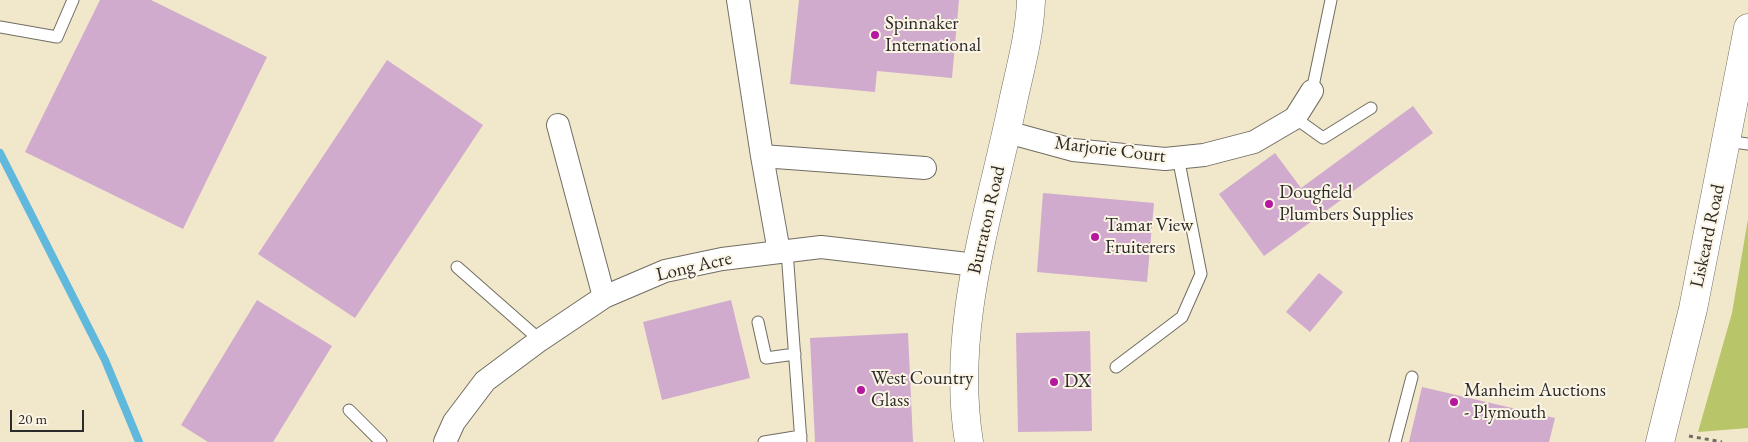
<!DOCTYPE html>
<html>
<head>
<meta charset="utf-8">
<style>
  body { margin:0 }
  #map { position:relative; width:1748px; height:442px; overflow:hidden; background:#f1e7cb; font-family:"EB Garamond",serif }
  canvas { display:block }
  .scale { position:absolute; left:10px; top:410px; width:74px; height:22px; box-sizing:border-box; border:2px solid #2b2b2b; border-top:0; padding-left:6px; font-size:15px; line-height:18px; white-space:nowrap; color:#2b2b2b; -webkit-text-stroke:4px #fcf5e5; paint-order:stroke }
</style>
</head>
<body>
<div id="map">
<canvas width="1748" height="442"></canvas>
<div class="scale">20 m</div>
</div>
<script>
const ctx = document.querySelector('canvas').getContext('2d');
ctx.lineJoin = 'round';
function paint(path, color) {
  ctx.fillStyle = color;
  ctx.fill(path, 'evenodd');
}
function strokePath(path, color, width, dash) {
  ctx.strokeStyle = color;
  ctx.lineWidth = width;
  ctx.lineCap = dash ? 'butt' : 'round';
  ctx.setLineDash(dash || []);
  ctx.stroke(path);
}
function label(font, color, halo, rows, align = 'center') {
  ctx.font = font + ' "EB Garamond",serif';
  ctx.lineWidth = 4;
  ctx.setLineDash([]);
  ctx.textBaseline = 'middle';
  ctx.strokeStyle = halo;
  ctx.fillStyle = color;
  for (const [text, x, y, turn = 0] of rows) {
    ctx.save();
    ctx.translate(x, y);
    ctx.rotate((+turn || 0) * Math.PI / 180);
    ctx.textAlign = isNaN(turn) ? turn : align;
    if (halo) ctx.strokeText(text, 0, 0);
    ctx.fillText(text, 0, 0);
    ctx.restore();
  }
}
const green = new Path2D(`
  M1748,219v209l-50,4 34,-119z`);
const stream = new Path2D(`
  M0,153l105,207 34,82`);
const building = new Path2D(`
  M100,0h51l116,57 -84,172 -158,-77z
  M799,0h160l-7,78 -75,-7 -2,21 -85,-8z
  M387,60l96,65 -128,193 -97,-64z
  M1413,106l20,27 -169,123 -45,-62 56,-41 26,35z
  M1043,193l111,10 -7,79 -110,-10z
  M1319,273l24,19 -33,40 -24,-20z
  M257,300l75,46 -59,96h-65l-27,-17z
  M731,300l19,78 -88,22 -19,-78z
  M1090,331l2,100 -74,1 -2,-99z
  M908,333l5,109h-98l-5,-104z
  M1422,387l133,31 -6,24h-140z`);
const path = new Path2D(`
  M1689,436l33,6`);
const lane = new Path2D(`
  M0,27l57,10 16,-37
  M1312,91l19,-91
  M1295,118l28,20 48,-30
  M1727,141l21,3
  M787,251l14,191
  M457,267l83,73
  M758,322l8,36 29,-4
  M1116,367l66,-50 19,-43 -23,-117
  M349,410l32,32
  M764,442l37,-6
  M1395,442l17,-65`);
const street = new Path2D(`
  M738,0l24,156
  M558,125l46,172
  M1007,132l66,18 92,9 39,-4 50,-13 41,-24 17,-27
  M779,252l-17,-96 163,12
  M445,442l9,-20 31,-41 55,-41 64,-43 61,-26 57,-12 99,-12 155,18`);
const secondary = new Path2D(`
  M969,442c-19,-117 22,-231 45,-345 7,-31 16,-65 17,-97
  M1660,442l33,-133 55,-281`);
const markers = [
  [875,35,5,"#b5179e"],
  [1269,204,5,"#b5179e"],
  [1095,237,5,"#b5179e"],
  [1054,382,5,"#b5179e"],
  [861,390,5,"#b5179e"],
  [1454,402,5,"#b5179e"]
];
const poiNames = [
  ["Spinnaker",885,24],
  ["International",885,46],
  ["Dougfield",1279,193],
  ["Plumbers Supplies",1279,215],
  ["Tamar View",1105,226],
  ["Fruiterers",1105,248],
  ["West Country",871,379],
  ["Glass",871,401],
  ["DX",1064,382],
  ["Manheim Auctions",1464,391],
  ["- Plymouth",1464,413]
];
const streetNames = [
  ["Marjorie Court",1110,150,7],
  ["Burraton Road",987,220,-77],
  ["Liskeard Road",1708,236,-78],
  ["Long Acre",694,267,-13]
];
paint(green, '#b8c568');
strokePath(stream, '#60b9dd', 8);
paint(building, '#d0abcd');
strokePath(lane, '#706d63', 13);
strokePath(street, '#706d63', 24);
strokePath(secondary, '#706d63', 29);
strokePath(path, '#706d63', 3, [4, 4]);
strokePath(lane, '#fff', 11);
strokePath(street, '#fff', 22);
strokePath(secondary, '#fff', 28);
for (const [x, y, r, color] of markers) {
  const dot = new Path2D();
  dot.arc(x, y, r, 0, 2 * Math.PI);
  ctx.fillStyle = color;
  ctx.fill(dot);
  strokePath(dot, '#fcf5e5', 2);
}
label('19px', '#2b2b2b', '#fcf5e5', poiNames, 'left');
label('19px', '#2b2b2b', '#fcf5e5', streetNames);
</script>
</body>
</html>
